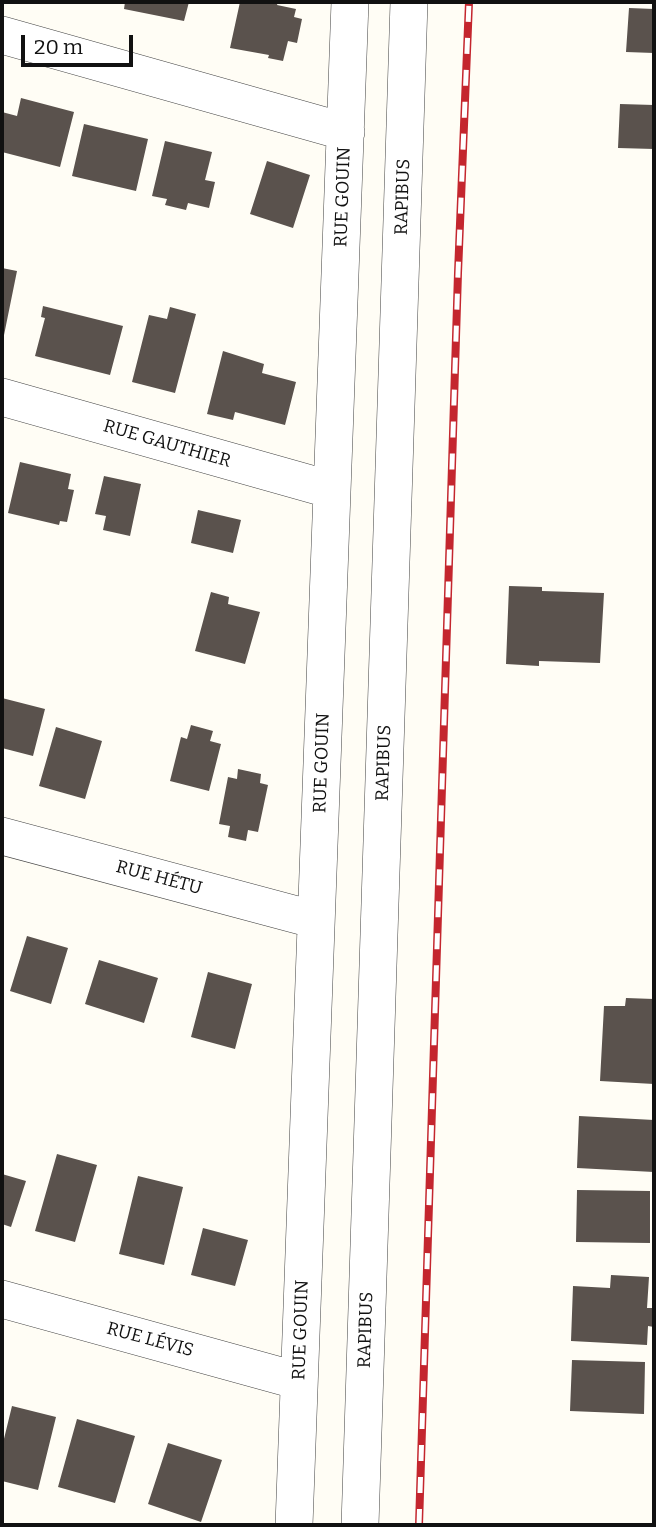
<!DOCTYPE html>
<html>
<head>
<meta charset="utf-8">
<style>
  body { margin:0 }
  #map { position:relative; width:656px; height:1527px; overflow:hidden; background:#fffdf5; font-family:Bitter,serif }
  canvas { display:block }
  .frame { position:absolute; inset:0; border:4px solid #111; pointer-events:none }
  .scale { position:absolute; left:21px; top:35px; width:112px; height:32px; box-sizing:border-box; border:4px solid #111; border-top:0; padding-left:9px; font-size:21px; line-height:24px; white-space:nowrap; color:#111; -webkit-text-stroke:5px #fff; paint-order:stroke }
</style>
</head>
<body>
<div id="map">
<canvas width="656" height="1527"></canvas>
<div class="frame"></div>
<div class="scale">20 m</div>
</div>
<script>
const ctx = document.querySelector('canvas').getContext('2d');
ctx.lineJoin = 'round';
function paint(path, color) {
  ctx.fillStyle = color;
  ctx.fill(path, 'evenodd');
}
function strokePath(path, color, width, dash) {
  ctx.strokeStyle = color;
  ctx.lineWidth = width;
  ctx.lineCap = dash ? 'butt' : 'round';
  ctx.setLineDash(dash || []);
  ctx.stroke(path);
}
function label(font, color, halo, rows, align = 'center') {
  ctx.font = font + ' Bitter,serif';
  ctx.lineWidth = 7;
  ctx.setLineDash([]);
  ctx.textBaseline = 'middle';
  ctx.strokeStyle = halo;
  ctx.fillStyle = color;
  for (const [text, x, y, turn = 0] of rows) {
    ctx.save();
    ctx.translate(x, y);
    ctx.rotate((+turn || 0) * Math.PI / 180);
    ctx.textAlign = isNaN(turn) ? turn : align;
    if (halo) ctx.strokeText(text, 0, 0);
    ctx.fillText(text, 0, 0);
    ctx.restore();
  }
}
const building = new Path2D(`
  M125,2h64l-5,19 -60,-12z
  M240,2h38l-1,3 19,4 -2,8 8,2 -5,24 -9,-2 -5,20 -15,-3 1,-3 -39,-7z
  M629,8l25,1v44l-28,-1z
  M21,98l53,14 -14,55 -58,-15v-40l15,4z
  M620,104l34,1v44l-36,-1z
  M84,124l64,15 -12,52 -64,-15z
  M165,141l47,11 -7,28 10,2 -6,26 -21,-5 -2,7 -21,-5 2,-6 -15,-3z
  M267,161l43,14 -17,53 -43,-14z
  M2,268l15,3 -14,69h-1z
  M43,306l80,20 -13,49 -75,-19 10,-38 -4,-1z
  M170,307l26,7 -21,79 -43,-11 17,-67 18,4z
  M223,351l41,13 -2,9 34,9 -11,43 -50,-13 -2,8 -26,-6z
  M20,462l51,12 -3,15 6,1 -7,32 -7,-1 -1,4 -51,-12z
  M104,476l37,8 -11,52 -27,-6 3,-14 -11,-2z
  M198,510l43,10 -8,33 -42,-10z
  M509,586l33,1v4l62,2 -4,70 -61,-2v5l-33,-2z
  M211,592l18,5 -1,7 32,8 -15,52 -50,-13z
  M2,698l43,11 -12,47 -31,-8z
  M191,725l22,6 -3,10 11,3 -12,47 -39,-10 11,-44 6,2z
  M56,727l46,14 -17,58 -46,-13z
  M238,769l23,5 -1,9 8,2 -10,47 -10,-2 -2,11 -18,-4 2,-11 -11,-2 9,-47 9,2z
  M27,936l41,12 -17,56 -41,-13z
  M99,960l59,18 -14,45 -59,-19z
  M208,972l44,12 -17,65 -44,-12z
  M626,998l28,1v85l-54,-3 4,-75h21z
  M579,1116l75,4v52l-77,-4z
  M57,1154l40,11 -22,77 -40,-11z
  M2,1174l24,7 -15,46 -9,-3z
  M138,1176l45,11 -19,78 -45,-11z
  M577,1190l73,1v52l-74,-1z
  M203,1228l45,12 -13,46 -44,-11z
  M611,1275l38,2 -2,31h7v19l-6,-1 -1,19 -76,-4 2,-55 37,2z
  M572,1360l73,2 -1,52 -74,-3z
  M12,1406l44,11 -18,73 -36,-9v-34z
  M77,1419l58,17 -20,67 -57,-16z
  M168,1443l54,17 -21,62 -53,-18z`);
const minor = new Path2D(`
  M2,35l344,97
  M2,397l330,93
  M2,836l314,84
  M2,1299l297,82
  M294,1525l56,-1523
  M360,1525l49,-1523`);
const rail = new Path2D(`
  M419,1525l39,-1252 11,-271`);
const streetNames = [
  ["RUE GOUIN",343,197,-88],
  ["RAPIBUS",403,197,-88],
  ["RUE GAUTHIER",167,444,16],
  ["RUE GOUIN",322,763,-88],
  ["RAPIBUS",384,763,-88],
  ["RUE HÉTU",159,878,15],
  ["RUE GOUIN",301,1330,-88],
  ["RAPIBUS",366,1330,-88],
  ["RUE LÉVIS",150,1340,15]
];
paint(building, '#5a524d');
strokePath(minor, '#444', 38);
strokePath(minor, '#fff', 37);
strokePath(rail, '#c4262e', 8);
strokePath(rail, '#fff', 5, [16]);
label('18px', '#111', '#fff', streetNames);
</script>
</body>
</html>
